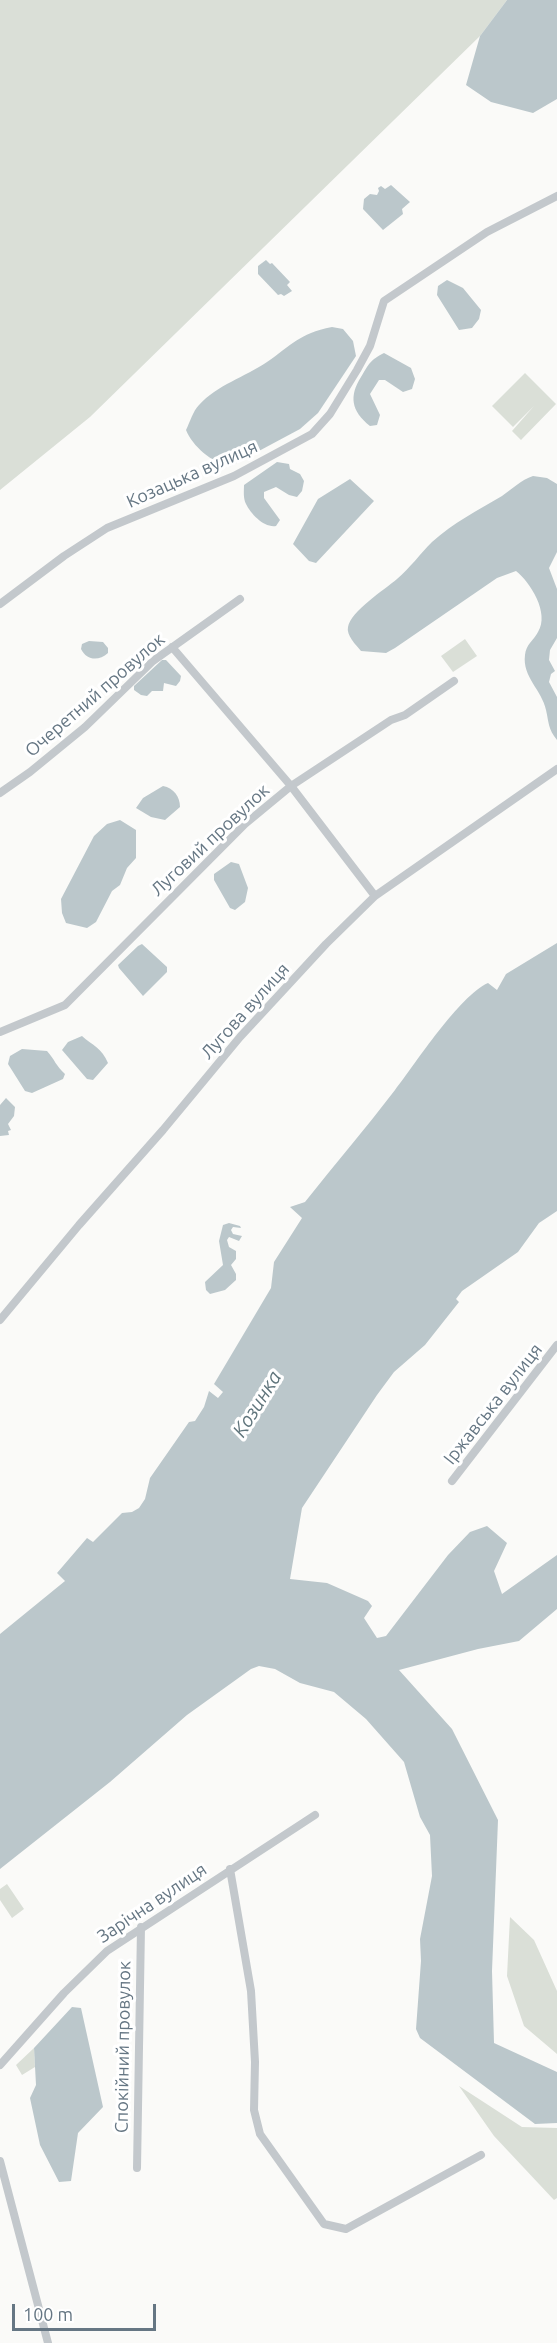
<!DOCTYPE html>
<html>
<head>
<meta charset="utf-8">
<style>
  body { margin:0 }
  #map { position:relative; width:557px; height:2343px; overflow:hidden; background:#fafaf8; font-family:Ubuntu,sans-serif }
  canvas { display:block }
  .scale { position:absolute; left:12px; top:2304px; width:144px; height:27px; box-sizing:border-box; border:3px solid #657683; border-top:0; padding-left:8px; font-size:18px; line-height:21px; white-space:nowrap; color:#657683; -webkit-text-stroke:4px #fff; paint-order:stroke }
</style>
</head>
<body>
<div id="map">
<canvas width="557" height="2343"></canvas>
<div class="scale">100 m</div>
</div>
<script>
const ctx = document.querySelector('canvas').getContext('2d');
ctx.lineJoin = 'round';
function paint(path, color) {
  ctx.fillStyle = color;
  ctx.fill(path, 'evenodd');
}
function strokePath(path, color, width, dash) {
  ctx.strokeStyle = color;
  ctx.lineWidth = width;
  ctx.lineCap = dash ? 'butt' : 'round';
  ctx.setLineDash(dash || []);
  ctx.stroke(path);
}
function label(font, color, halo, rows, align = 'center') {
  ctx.font = font + ' Ubuntu,sans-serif';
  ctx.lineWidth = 6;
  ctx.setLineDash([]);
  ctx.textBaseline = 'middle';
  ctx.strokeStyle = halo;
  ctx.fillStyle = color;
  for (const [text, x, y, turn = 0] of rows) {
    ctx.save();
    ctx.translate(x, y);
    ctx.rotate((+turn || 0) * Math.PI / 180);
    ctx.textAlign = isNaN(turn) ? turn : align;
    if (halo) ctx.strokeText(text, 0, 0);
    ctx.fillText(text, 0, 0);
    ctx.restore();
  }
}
const green = new Path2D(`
  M0,0h507l-27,36 -390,381 -90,73z
  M525,373l31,31 -35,36 -9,-9 22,-25 -21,21 -21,-21z
  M465,639l12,17 -24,16 -12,-16z
  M7,1884l17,25 -12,9 -12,-18v-11z
  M510,1917l24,23 23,51v63l-33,-28 -17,-50z
  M34,2048l1,19 -13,8 -6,-10z
  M459,2086l63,41 35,1v70l-3,2 -60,-64z`);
const water = new Path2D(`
  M507,0h50v99l-24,14 -42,-11 -25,-17 14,-49z
  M391,185l19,17 -8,7 1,5 -20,16 -20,-21 1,-10 6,-5 7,1 2,-4 -1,-3 3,-2 4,3z
  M266,260l4,4 2,-1 18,19 -3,3 5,6 -8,5 -3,-2 -3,1 -20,-21v-8z
  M447,280l16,8 18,22 -2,9 -7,9 -13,2 -22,-35 1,-9z
  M332,327l11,2 10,12 3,15 -38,57 -18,16 -71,38c-18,-6 -36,-20 -43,-37 4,-8 7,-19 13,-25 18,-20 46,-28 68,-43 25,-17 31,-28 65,-35z
  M384,353l27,15 4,11 -3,10 -9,3 -18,-12h-6l-9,14 10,21 -3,10 -7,1c-19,-15 -21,-30 -9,-49 8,-13 9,-17 23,-24z
  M277,462l12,2 1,5 10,5 4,7 -2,10 -5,6 -8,-2 -13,-8 -12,5v6l16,22 -4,6c-12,2 -25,-12 -30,-22 -3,-6 -2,-13 -2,-19z
  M533,476l14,2 10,6v68l-8,16 8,21v49l-7,12 -1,10 6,11 -4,3 -2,8 8,15v43c-9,-11 -8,-17 -11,-30 -4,-20 -24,-33 -21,-55 1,-11 9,-15 13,-23 12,-19 -8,-50 -22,-61l-19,7 -102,70 -9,5 -25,-2c-5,-6 -15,-16 -13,-24 3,-16 36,-37 49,-48 13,-11 23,-25 35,-37 21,-19 46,-32 70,-46 10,-7 19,-16 31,-20z
  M350,479l24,22 -58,62 -7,-2 -16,-17 25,-45z
  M89,641l14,1 5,6v5c-9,8 -21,8 -27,-4l1,-5z
  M162,660h4l15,16 -1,5 -4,5 -12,-3 -1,8h-11l-5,5 -6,-1 -7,-5v-4z
  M163,786c11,2 17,11 17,21l-15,13 -14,-3 -15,-9 7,-10z
  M120,820l16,10v28l-9,10 -7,17 -8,6 -16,31 -9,6 -21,-5 -4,-10 -1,-14 33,-63 13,-12z
  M231,862l8,2 9,24 -3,14 -10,8 -5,-2 -16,-28v-6z
  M557,943v268l-18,12 -21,29 -56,39 -6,8 3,3 -34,43 -31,27 -17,23 -75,113 -12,71 37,4 41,18 4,5 -8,12 13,20 9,-2 62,-81 22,-23 17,-6 20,17 -13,28 8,23 55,-39v54l-38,32 -41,8 -79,21 53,59 46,91 -6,151 2,72 63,29v51l-22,1 -115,-86 -4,-9 5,-68 -1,-22 12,-63 -2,-41 -10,-18 -16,-55 -38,-43 -32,-27 -34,-9 -25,-14 -16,-3 -8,3 -64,46 -77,67 -110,87v-235l65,-53 -8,-8 30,-35 6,4 29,-29 10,-1 7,-4 6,-9 5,-21 39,-56 6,-1 9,-14 5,-16 9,7 5,-6 -9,-8 57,-96 3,-26 28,-44 -12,-11 15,-5c30,-38 61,-74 90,-112 21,-27 64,-94 93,-107l9,7 9,-16z
  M142,944l25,23v5l-24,24 -24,-28 -1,-3 20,-19z
  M82,1036c10,9 20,12 26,27l-15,17 -6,-1 -25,-29 6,-8z
  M22,1049l25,2c8,9 9,15 18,23l-2,5 -31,14 -7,-2 -17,-27 2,-8z
  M6,1098l9,9 -1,9 -6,8 3,6 -3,1 1,4 -9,1v-31z
  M229,1223l11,3 1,2 -8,-1 -2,3 2,4 9,2 -3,5 -10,-4 -2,3 2,7 7,4v8l-5,6 5,9v6l-11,10 -15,4 -4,-4 -1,-8 18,-17 -4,-24 4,-16z
  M72,2007l9,1 22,99 -25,26 -7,48 -12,1 -19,-37 -10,-47 6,-13 -2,-37z`);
const street = new Path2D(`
  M0,604l64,-48 43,-28 127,-52 78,-42 18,-20 27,-44 13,-24 14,-45 103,-69 70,-36
  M172,647l119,139 84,110
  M0,793l30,-21 55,-45 68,-66 87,-62
  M0,1032l65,-27 180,-181 46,-38 100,-66 14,-5 49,-34
  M0,1320l79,-95 84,-95 77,-93 86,-93 49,-48 182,-127
  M452,1481l105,-136
  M230,1869l21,122 4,71 -1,48 6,24 64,90 22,5 135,-74
  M0,2065l64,-72 43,-42 208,-136
  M0,2161l48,182
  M137,2168l4,-241`);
const streetNames = [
  ["Козацька вулиця",192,474,-24],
  ["Очеретний провулок",95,695,-41],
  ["Луговий провулок",210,840,-43],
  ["Лугова вулиця",245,1011,-48],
  ["Іржавська вулиця",493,1404,-52],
  ["Зарічна вулиця",152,1903,-34],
  ["Спокійний провулок",123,2047,-89]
];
const waterNames = [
  ["Козинка",257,1404,-58]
];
paint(green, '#dadfd7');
paint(water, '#bbc7cb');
strokePath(street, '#c3c8cc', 8);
label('18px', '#657683', '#fff', streetNames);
label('italic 20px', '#60757c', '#fff', waterNames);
</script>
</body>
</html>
